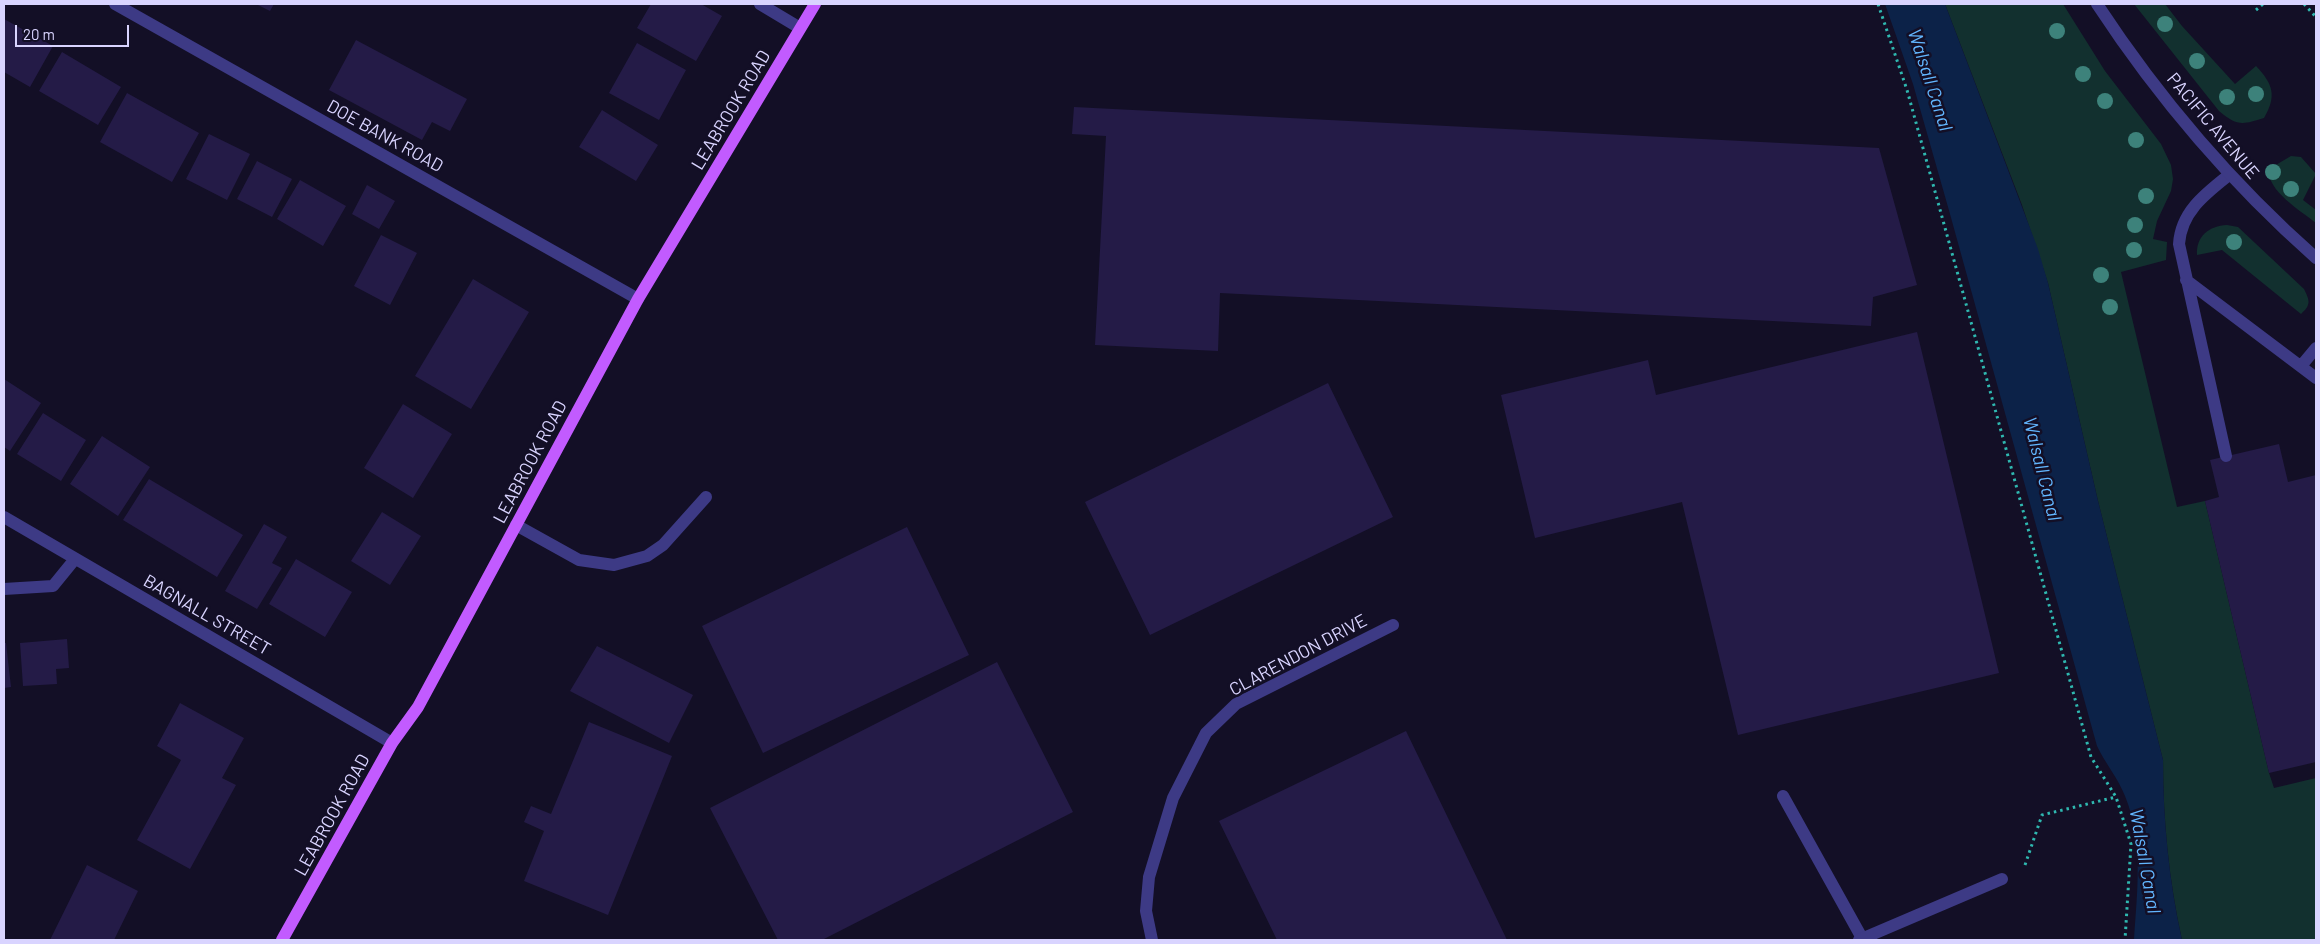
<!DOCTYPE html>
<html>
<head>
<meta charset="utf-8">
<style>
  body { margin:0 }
  #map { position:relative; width:2320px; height:944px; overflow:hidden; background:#130f26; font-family:Barlow,sans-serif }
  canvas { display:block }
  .frame { position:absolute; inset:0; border:5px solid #d9d4ff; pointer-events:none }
  .scale { position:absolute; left:15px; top:25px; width:114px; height:22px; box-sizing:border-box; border:2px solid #d9d4ff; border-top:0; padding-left:6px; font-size:15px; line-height:18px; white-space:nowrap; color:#d9d4ff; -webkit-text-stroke:4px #130f26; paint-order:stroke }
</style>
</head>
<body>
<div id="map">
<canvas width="2320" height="944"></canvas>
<div class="frame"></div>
<div class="scale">20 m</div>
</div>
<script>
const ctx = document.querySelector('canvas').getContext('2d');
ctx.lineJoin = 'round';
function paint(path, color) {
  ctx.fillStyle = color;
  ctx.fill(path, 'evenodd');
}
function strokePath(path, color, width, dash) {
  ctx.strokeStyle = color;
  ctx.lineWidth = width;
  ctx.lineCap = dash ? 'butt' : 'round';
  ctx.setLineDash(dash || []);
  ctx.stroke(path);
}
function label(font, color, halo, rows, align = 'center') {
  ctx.font = font + ' Barlow,sans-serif';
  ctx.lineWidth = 5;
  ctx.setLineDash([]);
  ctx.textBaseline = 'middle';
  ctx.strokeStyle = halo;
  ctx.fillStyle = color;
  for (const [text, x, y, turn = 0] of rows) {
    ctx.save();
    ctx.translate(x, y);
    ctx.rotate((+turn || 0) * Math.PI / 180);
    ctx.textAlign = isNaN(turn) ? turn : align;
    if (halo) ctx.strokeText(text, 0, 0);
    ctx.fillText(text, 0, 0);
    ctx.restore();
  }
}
const green = new Path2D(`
  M1945,4h118l42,67 56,73 10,21 2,14 -2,12 -14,30 -4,18 14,3 -1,18 -45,12 56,235 28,-6 64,272 5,15 42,-10v162h-134c-13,-59 -19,-119 -19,-180l-65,-259 -50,-218 -26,-78z
  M2134,4h31l17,22 53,58 21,-18c17,18 21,30 8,52 -22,7 -27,8 -45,-7z
  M2291,156l10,1 15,17 -13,26 13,10v13c-15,-12 -50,-33 -47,-54z
  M2227,225l11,2 66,62c6,12 7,16 -3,25l-79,-64 -25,5c-1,-19 12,-29 30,-30z`);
const water = new Path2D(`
  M1885,4h60l93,245 10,34 50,218 65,259c0,60 6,122 19,180h-48c3,-48 10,-98 -9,-144 -7,-18 -20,-33 -28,-50l-147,-532 -37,-130z`);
const building = new Path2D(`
  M256,4h18l-4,7z
  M651,4h50l21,12 -26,45 -59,-33z
  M4,19l49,27 -23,41 -26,-15z
  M356,40l111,59 -17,32 -18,-9 -10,18 -93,-50z
  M637,43l49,27 -27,50 -50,-27z
  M62,52l59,35 -23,38 -59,-34z
  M127,93l72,40 -27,49 -72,-40z
  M1074,107l805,41 38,137 -44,12 -2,29 -651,-33 -2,58 -123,-6 11,-209 -34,-2z
  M602,110l56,35 -22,36 -57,-34z
  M209,134l41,20 -23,46 -41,-21z
  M257,161l35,18 -20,38 -35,-18z
  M300,180l46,26 -23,40 -46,-27z
  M367,185l28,16 -16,28 -27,-15z
  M381,235l36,18 -27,52 -36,-19z
  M473,279l56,33 -58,97 -56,-33z
  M1917,332l82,341 -261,62 -56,-233 -147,36 -34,-143 147,-35 8,35z
  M4,379l37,24 -31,48 -6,-4z
  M1328,383l65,134 -243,118 -65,-133z
  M403,404l49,30 -39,64 -49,-30z
  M43,413l43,27 -25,41 -44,-27z
  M102,436l48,31 -32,49 -48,-32z
  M2279,444l9,38 28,-7v287l-47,11 -64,-272 14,-4 -9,-37z
  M149,479l94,56 -26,42 -94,-57z
  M382,512l39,24 -31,49 -39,-24z
  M264,524l23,13 -15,26 10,5 -25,41 -32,-18z
  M907,527l62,128 -206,98 -61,-127z
  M296,559l56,33 -27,45 -56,-33z
  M67,639l2,29 -13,1 1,15 -34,2 -3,-43z
  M4,643h2l5,44 -7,1z
  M597,646l96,49 -24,48 -99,-52z
  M997,662l76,150 -251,128h-44l-68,-132z
  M180,703l64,35 -22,40 14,7 -46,84 -53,-29 44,-80 -24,-14z
  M589,722l83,34 -64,159 -84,-34 20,-50 -20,-9 7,-16 20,8z
  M1406,731l101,209h-230l-58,-119z
  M87,865l51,26 -24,49h-64z`);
const path = new Path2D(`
  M1878,4l29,86 184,667 25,40 15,47 -6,96
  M2304,4l12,13
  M2256,10l7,-6
  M2025,865l17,-50 74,-18`);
const lane = new Path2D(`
  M2186,280l130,98
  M2301,366l15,-18
  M2226,456l-47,-212c2,-32 26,-50 50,-69
  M516,525l63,35 35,5 33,-9 16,-11 43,-48
  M1783,796l79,142`);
const street = new Path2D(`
  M115,4l523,295
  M760,4l40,24
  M2097,4c63,96 133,178 219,254
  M4,517l388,226
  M4,589l49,-3 22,-27
  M1152,940l-6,-29 3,-34 24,-79 33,-65 30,-29 157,-79
  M1859,940l143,-61`);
const primary = new Path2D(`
  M282,940l110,-197 26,-36 220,-408 177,-295`);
const trees = [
  [2165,24],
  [2057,31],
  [2197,61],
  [2083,74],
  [2256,94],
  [2227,97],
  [2105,101],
  [2136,140],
  [2273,172],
  [2291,189],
  [2146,196],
  [2135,225],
  [2234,242],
  [2134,250],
  [2101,275],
  [2110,307]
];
const streetNames = [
  ["LEABROOK ROAD",731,110,-59],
  ["PACIFIC AVENUE",2213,126,50],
  ["DOE BANK ROAD",385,136,29],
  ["LEABROOK ROAD",530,462,-62],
  ["BAGNALL STREET",207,615,30],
  ["CLARENDON DRIVE",1298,655,-28],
  ["LEABROOK ROAD",332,815,-61]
];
const waterNames = [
  ["Walsall Canal",1930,80,72],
  ["Walsall Canal",2042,469,76],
  ["Walsall Canal",2145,861,80]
];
paint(green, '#12302f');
paint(water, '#0c2248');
paint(building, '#241b47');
strokePath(path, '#2fb8b0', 3, [2.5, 4]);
strokePath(lane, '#3d3a85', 12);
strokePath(street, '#3d3a85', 12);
strokePath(primary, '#c25bff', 12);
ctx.fillStyle = '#3d827b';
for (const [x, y] of trees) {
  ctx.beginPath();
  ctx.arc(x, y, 8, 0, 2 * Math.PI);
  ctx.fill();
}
label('18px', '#d9d4ff', '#130f26', streetNames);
label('italic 19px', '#62b6ff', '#130f26', waterNames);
</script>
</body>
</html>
